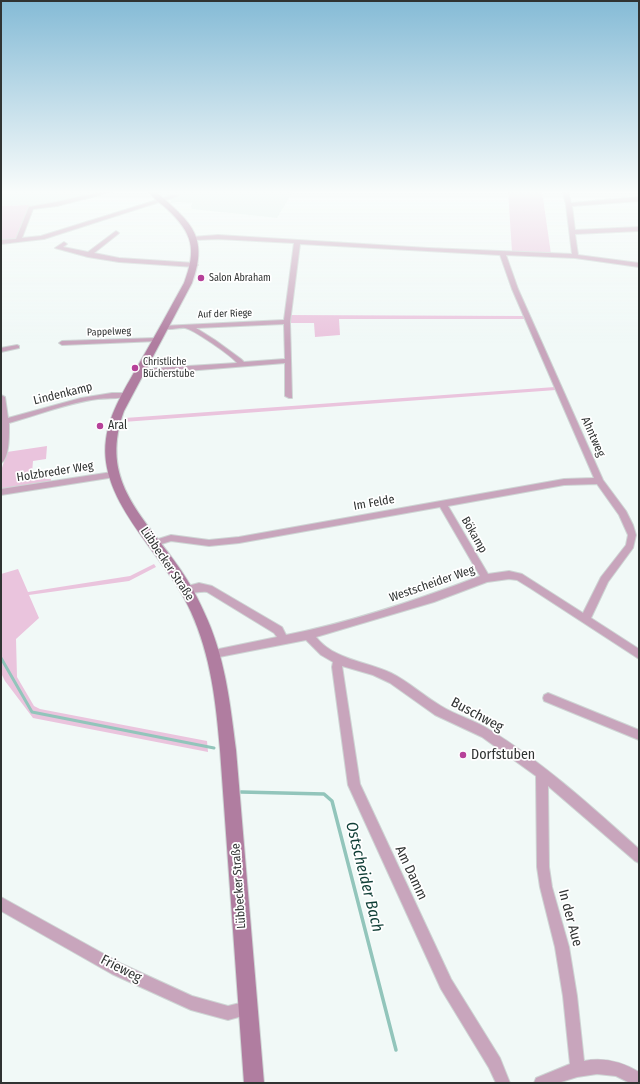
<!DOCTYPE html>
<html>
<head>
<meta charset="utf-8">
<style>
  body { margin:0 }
  #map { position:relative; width:640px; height:1084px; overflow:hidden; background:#f1f9f7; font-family:"Fira Sans Condensed",sans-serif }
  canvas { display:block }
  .frame { position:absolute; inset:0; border:2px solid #303332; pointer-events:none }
</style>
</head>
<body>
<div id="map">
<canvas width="640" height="1084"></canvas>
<div class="frame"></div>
</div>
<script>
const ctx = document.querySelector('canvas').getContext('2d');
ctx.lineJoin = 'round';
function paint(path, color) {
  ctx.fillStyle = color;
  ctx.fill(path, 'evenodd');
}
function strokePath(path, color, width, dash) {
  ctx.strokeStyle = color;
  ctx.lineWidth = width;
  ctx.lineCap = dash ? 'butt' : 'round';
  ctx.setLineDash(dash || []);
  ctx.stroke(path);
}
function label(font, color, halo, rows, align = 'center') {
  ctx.font = font + ' "Fira Sans Condensed",sans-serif';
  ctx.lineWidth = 3.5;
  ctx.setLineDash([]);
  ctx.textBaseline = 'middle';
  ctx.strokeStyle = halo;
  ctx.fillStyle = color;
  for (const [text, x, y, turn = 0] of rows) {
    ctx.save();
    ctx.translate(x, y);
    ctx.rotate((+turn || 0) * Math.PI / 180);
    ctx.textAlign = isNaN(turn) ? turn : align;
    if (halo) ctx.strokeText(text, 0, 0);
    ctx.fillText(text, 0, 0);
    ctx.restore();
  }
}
const built = new Path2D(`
  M1,191h109l-53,13 -29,4 1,-3 -28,1z
  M157,191h136l-16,27 -85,-9 -1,-3 1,-3 -15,-1 -6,1v-2z`);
const green = new Path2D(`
  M508,191h34l9,63 -39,-2z
  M29,205l-11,34 -17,1v-34z
  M285,315l242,1 1,3h-189l1,16 -25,2 -1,-14h-30z
  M555,387l1,3 -433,32 2,-4z
  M47,446l-1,13 -13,2 -1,12 14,-2 -1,8h6v4l-50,6v-18l6,-19z
  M154,564l2,3 -27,14 -100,14 10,23 -23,21 1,38 17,29 6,3 167,32 1,11 -175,-34 -28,-37 -4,-8v-99l17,-5 10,23 102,-16z`);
const streamFar1 = new Path2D(`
  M1,658l31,54 182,36`);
const stream = new Path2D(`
  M241,792l83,2 8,7 64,249`);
const street = new Path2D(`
  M106,191h8l-57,15 -24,3 -11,29 19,-2 132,-41 5,1 -134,43 -43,5v-4l15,-1 13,-32 28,-5z
  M563,191h5l3,12 68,-6v4l-67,5 3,24 64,-3v4l-64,3 3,21 61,8v4l-64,-9 -69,-3 12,34 85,191 23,31 7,14 3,10 -3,13 -25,34 -17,36 48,31v10l-109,-71 -13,-8 -8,-1 -22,3 -53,20 -118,35c18,23 50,24 75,36 18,9 33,23 50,33 16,10 34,14 49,24 54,33 102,77 149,119v14l-4,-2 -87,-75 1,81 3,20 17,60 8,49 7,65c20,-4 38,1 55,11v11h-9l-14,-7 -19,-2 -20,3 -19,6h-24l2,-5 34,-14 -7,-68 -8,-49 -15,-60 -3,-20 -1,-91 -54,-39 -47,-22 -45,-32 -17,-8 -31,-9 18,118 91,195 49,79 10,25h-14l-7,-15 -48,-79 -93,-204 -16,-118 1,-5 -12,-7 -15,-15 -92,18 -4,-1 -1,-3 1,-3 4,-1 63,-13 -3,-4 -67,-41c-9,-1 -17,3 -23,1l-2,-3 2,-3 15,-4 13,3 70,41 4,8c66,-13 131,-35 194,-59l-40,-69 -201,36 -30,3 -38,-5 -16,5 -3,-1 -2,-2 2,-2 19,-6 38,5 30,-3 325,-58 30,-1 -82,-189 -12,-34 -200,-11 -10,78 2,76h-3l-4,-2v-33l-111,9 -34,1 -4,-2 4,-2 97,-6c-5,-7 -44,-34 -52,-35 -7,-1 -18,4 -24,-1l1,-1 122,-6 10,-77 -76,-4 -24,1 -3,-2 1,-1 26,-2 210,13 144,6 -6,-49zM284,324l1,35 -41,3 -3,-3 -26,-19 -19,-12zM597,484l22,31 9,20 -2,10 -25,32 -18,36 -61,-39 -13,-3 -21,3 -40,-68 116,-21z
  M116,231l3,2 -1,1 -24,19 25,5 76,5 3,2 -3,2 -76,-5 -31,-5 -33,-9 9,-6 3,2 -4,3 25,5z
  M156,338l2,1v2l-96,4 -3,-2 3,-2z
  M17,345l2,1v2l-18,4v-4z
  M112,393h15l4,2c-5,4 -26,3 -33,4 -31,4 -60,16 -89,24 0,9 1,36 -8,40v-68l4,2 3,21 73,-20z
  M112,472l4,3 -1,2 -114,18v-6z
  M548,693l91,37v10l-95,-39 -1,-3 1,-3z
  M1,897l121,67 70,32 36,10 20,-5 5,2 2,5 -2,5 -25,7 -37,-10 -79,-36 -111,-63z`);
const secondary = new Path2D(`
  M148,191h7c34,30 55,44 37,92l-68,128c-23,63 10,96 46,144 13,17 25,36 34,57 21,44 26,90 32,138l28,333h-20l-24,-333c-4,-47 -9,-94 -29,-138 -24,-56 -94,-109 -85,-173 4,-28 20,-52 34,-77 15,-26 29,-52 44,-79 13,-34 9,-50 -18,-75 -6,-5 -14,-11 -18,-17z`);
const markers = [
  [201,278,4,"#b64199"],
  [135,368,4,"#b64199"],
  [100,426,4,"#b64199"],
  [463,755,4,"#b64199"]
];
const farPoinames = [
  ["Salon Abraham",209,278],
  ["Christliche",143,362],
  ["Bücherstube",143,374]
];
const farStreetnames = [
  ["Auf der Riege",225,314,-2],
  ["Pappelweg",109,332,-2]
];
const streetNames = [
  ["Lindenkamp",63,394,-14],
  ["Ahntweg",593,437,66],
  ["Holzbreder Weg",55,472,-9],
  ["Im Felde",374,503,-10],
  ["Bökamp",474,535,60],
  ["Lübbecker Straße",167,564,56],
  ["Westscheider Weg",432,584,-19],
  ["Lübbecker Straße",239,886,-94]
];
const poiNames = [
  ["Aral",108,426]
];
const nearStreetnames = [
  ["Buschweg",477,715,28],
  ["Am Damm",411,873,65],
  ["In der Aue",570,918,75],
  ["Frieweg",121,969,27]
];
const nearPoinames = [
  ["Dorfstuben",471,755]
];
const nearWaternames = [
  ["Ostscheider Bach",364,877,76]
];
paint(built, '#deefeb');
paint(green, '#eac4dd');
strokePath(streamFar1, '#92c5bb', 3);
strokePath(stream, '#92c5bb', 3.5);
strokePath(street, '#ced5d4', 2);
strokePath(secondary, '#ced5d4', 2);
paint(street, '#c8a5bc');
paint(secondary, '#b07da0');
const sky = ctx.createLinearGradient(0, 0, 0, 343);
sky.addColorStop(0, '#85bbd6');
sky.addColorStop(0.56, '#f9fcfb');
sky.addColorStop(1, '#f9fcfb00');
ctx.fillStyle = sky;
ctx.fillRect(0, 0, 640, 343);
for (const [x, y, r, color] of markers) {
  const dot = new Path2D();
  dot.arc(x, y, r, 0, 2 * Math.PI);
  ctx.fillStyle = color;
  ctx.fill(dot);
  strokePath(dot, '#fff', 1.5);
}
label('10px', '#303332', '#fff', farPoinames, 'left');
label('10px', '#303332', '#fff', farStreetnames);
label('12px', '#303332', '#fff', streetNames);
label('12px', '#303332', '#fff', poiNames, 'left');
label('14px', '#303332', '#fff', nearStreetnames);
label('14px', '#303332', '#fff', nearPoinames, 'left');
label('italic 16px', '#0f3e36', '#fff', nearWaternames);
</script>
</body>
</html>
